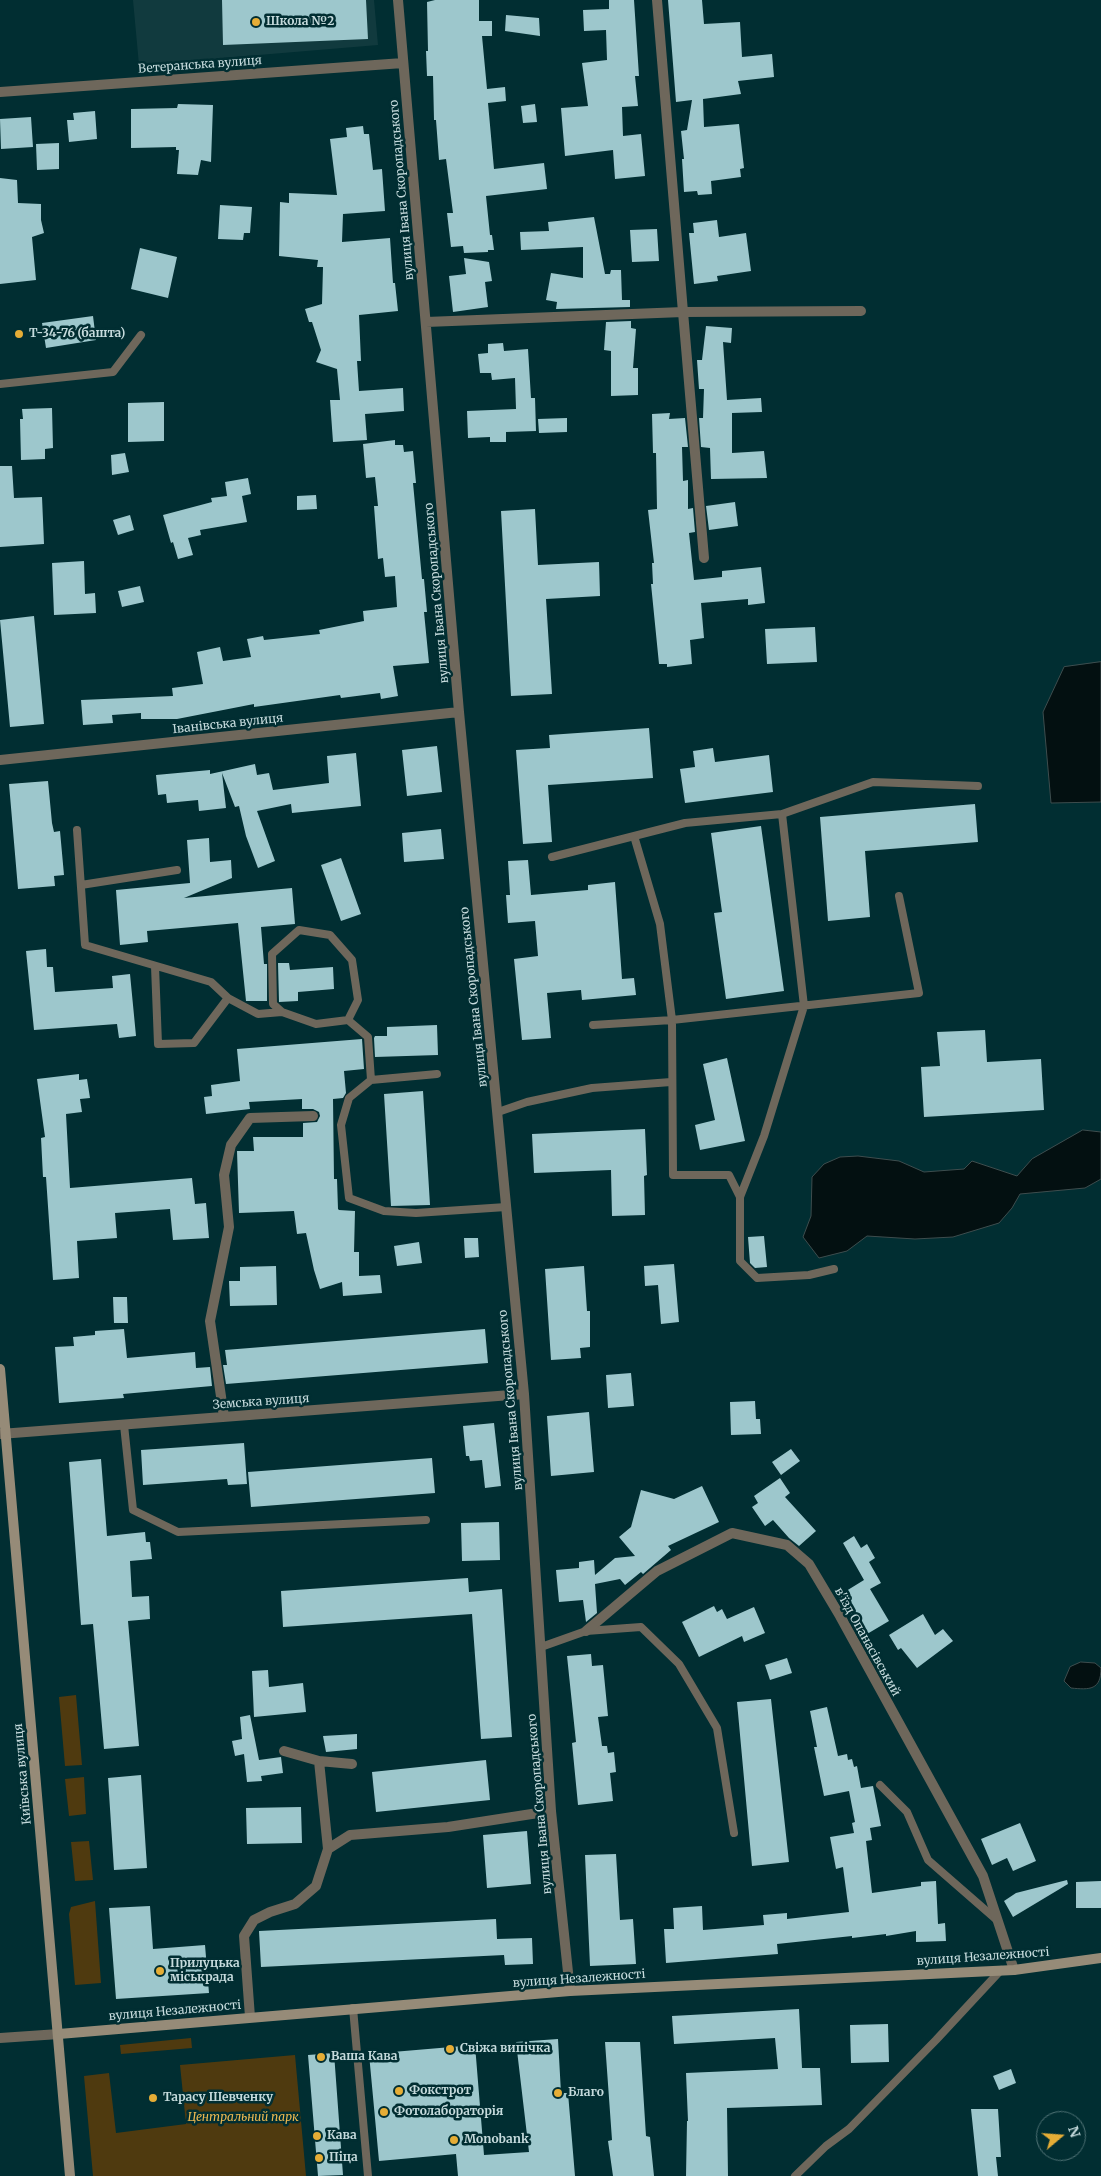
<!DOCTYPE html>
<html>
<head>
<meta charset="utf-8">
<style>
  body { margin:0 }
  #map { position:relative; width:1101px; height:2176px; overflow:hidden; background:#012e32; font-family:Merriweather,serif }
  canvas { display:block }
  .north { position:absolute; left:1036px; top:2111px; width:50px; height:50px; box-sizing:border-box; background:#012e32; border:1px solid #507376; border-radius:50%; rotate:72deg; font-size:14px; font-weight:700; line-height:20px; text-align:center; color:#c6dbdd }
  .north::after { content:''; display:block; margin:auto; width:18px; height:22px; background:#e5ad36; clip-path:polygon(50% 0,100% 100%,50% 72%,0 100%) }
</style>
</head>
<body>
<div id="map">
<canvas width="1101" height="2176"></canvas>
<div class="north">N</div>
</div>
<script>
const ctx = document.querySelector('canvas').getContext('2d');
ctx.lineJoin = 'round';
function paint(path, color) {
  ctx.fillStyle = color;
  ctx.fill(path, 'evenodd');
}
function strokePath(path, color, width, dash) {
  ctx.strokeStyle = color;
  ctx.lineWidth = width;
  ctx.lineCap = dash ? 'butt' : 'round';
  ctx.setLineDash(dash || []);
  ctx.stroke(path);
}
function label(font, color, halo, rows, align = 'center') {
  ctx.font = font + ' Merriweather,serif';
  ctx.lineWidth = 5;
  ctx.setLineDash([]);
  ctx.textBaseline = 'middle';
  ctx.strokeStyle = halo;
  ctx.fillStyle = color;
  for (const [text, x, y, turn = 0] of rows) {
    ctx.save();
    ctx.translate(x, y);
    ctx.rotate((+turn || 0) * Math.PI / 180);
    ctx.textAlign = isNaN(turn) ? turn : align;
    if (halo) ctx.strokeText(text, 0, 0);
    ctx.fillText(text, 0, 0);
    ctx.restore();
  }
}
const built = new Path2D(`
  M133,0h241l4,45 -239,20z`);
const green = new Path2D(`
  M76,1695l6,70 -17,1 -6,-69z
  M84,1777l2,37 -17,2 -4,-37z
  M89,1841l4,39 -18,1 -4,-39z
  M95,1901l6,82 -26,2 -6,-71 2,-7z
  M191,2038l1,10 -71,6 -1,-9z
  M295,2055l11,121h-213l-9,-100 25,-3 7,60 70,-9 -6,-59z`);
const water = new Path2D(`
  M1101,662v140l-50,1 -8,-91 21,-45z
  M1083,1130l18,2v47l-16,9 -65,6 -8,14 -13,15 -46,14 -38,2 -48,-3 -20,15 -28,7 -16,-21 8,-21 1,-39 12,-13 16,-7 18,-1 41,5 25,11 40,-3 8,-8 45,15 15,-17z
  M1081,1662l14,1 6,5c0,22 -11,22 -30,20l-7,-7 6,-14z`);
const building = new Path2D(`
  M222,0h144l2,39 -145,6z
  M435,0h44v21h13v15h-10l5,53 18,-2 1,14 -18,2 6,66 50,-6 3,26 -61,7 4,39h2l2,15h-6v2l-24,1 -1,-7 -12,1 -4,-34h6l-7,-54 -7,1 -3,-40h-2l-1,-44h-6l-1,-25h2l-1,-49z
  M609,0h25l5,76h-4l3,30 -16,1 1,29 18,-2 4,42 -30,3 -2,-29 -48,6 -4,-48 27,-2 -6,-43 25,-3 -1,-30 -22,1 -1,-21 26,-1z
  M668,0h34l2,24 36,-2 2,35 30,-3 2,23 -36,4 3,13 -38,5 1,28 35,-3 5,44 -4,1 1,8 -30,4 1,13 -14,1 -1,-4 -13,1 -2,-33h2l-3,-28 6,-1 5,-30 -16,2z
  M506,15l33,3 1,18 -35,-5z
  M178,104l35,1 -2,57 -10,-2 -3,15 -21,-1 2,-24h-3v-3l-45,1v-39l46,-1z
  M535,104l2,18 -14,1 -2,-17z
  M95,111l2,28 -28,3 -2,-22h7l-1,-7z
  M31,117l2,30 -32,2 -1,-30z
  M363,126l1,8h5l4,36 9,-1 3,42 -42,3 -1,28 48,-4 3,45h2l3,28 -39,4 2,46h-4l2,30 44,-3 1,23 -39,3 2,26 -34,2 -3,-42h10l-3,-31 -21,-7 5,-12 -9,-28h-3l-4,-13 17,-5 1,-37h-6l1,-7 -39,-4 1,-54 9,1v-10l48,2 -7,-56 17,-2 -1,-9z
  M59,143v26l-22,1 -1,-26z
  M0,178l17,2 1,23 23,1v16l3,13 -12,4 4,43 -36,4z
  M220,205l32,2 -2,26h-6l-1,7 -25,-1z
  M594,217l11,57h5l1,-4h10l1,30h8v7l-74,2 1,-7 -11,-2 5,-27 32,5v-31l-62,3 -1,-18 29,-1 -1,-9z
  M717,220l2,17 27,-4 5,38 -34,5 1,5 -24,3 -5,-51h5l-1,-10z
  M657,229l2,32 -27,1 -2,-32z
  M140,248l37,9 -9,41 -37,-9z
  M464,258l25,4 3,19 -7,1 3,25 -35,5 -4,-36 17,-2z
  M93,316l3,24 -50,8 -4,-25z
  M631,321v7l5,1 -3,39h5v27l-27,1v-45l-7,-1 2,-28z
  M706,326l26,2 -1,15 -8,-1 4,58 34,-2 1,14 -30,1v40l32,-2 3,27 -56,1 -1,-31 -9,-1 -2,-29h4l1,-29h-5l-2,-29h5z
  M503,343l1,8 24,-2 3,49h4l1,33 -30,1v10h-16v-5l-22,1 -1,-27 49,-2 -1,-31 -23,2 -1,-7h-11l-2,-19 10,-1v-9z
  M164,402v39l-36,1v-39z
  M52,408l1,40 -8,1v10l-24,1 -1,-41h3l-1,-10z
  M670,413l-1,6 16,-1 3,29h-6l1,34 5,-1v29l5,-1 2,24 -6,1 5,47 28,-3v-6l39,-4 4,36 -17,2v-6l-47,4 3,35 -14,2 2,24 -25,3v-3h-8l-8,-80h2l-1,-21h2l-6,-53 9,-1 -1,-56h-3l-1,-39z
  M567,418v14l-28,1 -1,-14z
  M395,440v5h8l1,7 9,-1 3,32h-3l9,96h2l3,33h-3l5,51 -36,3 5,30 -17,3 -1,-6 -39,5 -1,-3 -86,12v-3l-77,15h-36v-6l-29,2 1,8 -30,2 -2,-25 92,-4 -1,-8 31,-4 -6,-32 23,-5 3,14 28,-4 -4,-18 16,-3 1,4 56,-6 -1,-4 45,-9 -1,-10 34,-4 -2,-31 -10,1 -2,-19 -5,1 -4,-53h4l-3,-29 -9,1 -3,-34z
  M125,453l4,19 -17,3 -1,-20z
  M0,466h12l2,32 28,-1 2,47 -44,3z
  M248,478l3,16 -9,2 5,26 -47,8 1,5 -13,3 5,17 -15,4 -5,-17 -2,1 -8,-28 49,-13 -1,-4 16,-2 -2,-14z
  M316,495l1,14 -20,1v-14z
  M735,502l3,24 -29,4 -3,-24z
  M535,509l3,56 61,-3 1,34 -54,3 6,95 -41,2 -10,-185z
  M130,515l4,15 -16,5 -5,-15z
  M84,561l1,33 10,-1 1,20 -42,2 -2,-52z
  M140,586l4,16 -22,5 -4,-16z
  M34,616l10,108 -34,3 -10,-107z
  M815,627l2,35 -50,2 -2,-35z
  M649,728l4,50 -105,7 4,57 -29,2 -7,-94 34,-2 -1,-13z
  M437,746l5,46 -35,4 -5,-46z
  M713,748l2,14 54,-7 4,37 -88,11 -5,-34 15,-2 -2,-16z
  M356,753l5,53 -69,7 -1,-9 -34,7 18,50 -17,7 -12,-32 -7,-30 -4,1 -13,-34 4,35 -27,3 -1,-11 -31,3 -1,-9 -8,1 -2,-20 54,-5v4l45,-10 2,11 12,-2 4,17 56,-7 -2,-27z
  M48,781l4,42 2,9 6,-1 4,44 -10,1 1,10 -37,3 -9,-105z
  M975,804l3,38 -113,9 5,66 -42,4 -8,-104z
  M761,826l23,165 -58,8 -12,-86 8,-1 -11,-79z
  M441,829l3,30 -40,3 -2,-29z
  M209,838l1,24 21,-2 1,18 -48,20 108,-10 3,36 -34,3 3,37h3v37h-21l-8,-78 -91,8 1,11 -28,3 -4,-55 74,-7 -3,-43z
  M341,858l20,56 -20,7 -20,-56z
  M528,860l3,35 57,-5v-5l27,-3 7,97 12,-1 2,17 -54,5 -1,-10 -34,3 4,45 -29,2 -8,-81 24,-3 -3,-35 -27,2 -2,-28h4l-2,-34z
  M46,949l1,18h6l2,25 58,-4 -1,-12 18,-2 6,62 -17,2 -2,-14 -83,6 -8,-79z
  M278,963h11l1,7 43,-3 1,22 -36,3v9l-19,1z
  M437,1025l1,30 -63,2 -1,-19 1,-2h12v-9z
  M985,1030l2,32 54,-3 3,51 -120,7 -3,-50 19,-1 -3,-34z
  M362,1039l2,30 -20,2 2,22 -3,5 -10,1 1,80h3l1,30 1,1 16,1 -1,41h5v24l21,-1 2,18 -39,3 -1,-14 -22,7 -6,-19 -8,-37 -9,1 -3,-23 -55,2 -2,-62h17l-1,-14h50v-14l14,-1 3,-6 -1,-4 -6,-3h-11v-10l-53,3 1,7 -44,5 -2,-17 8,-1 -1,-11 29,-4 -3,-32z
  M727,1058l18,83 -45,9 -5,-25 20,-5 -12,-56z
  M79,1074v6l8,-1 3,19 -10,1 2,13 -16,2 4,74 122,-10 3,26 11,-1 3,35 -36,2 -3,-31 -55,4 2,25 -40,3 2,37 -26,2 -7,-103h-3l-2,-39 4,-1 -8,-58z
  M423,1091l7,114 -39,1 -7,-112z
  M645,1129l2,46 -3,1 1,39 -33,1 -1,-46 -77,3 -2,-39z
  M764,1236l3,31 -12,1 -5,-5 -2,-26z
  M464,1238h14l1,19 -14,1z
  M419,1242l3,21 -25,3 -3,-20z
  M674,1264l5,58 -18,2 -3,-39 -13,1 -1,-20z
  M276,1266l1,39 -47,1 -1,-25h11v-14z
  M584,1266l3,45h3v36l-10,1 1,10 -30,2 -6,-91z
  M113,1297h14l1,26h-14z
  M124,1329l3,29 68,-6 1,16 14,-1 2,19 -89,8 1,4 -65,5 -4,-56 19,-1 -1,-9 22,-2v-4z
  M485,1329l3,34 -262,21 -3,-19h4l-2,-15z
  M631,1373l3,33 -26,2 -2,-33z
  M755,1401l1,18h4l1,15 -30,1 -1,-33z
  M589,1412l5,60 -43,4 -4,-60z
  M494,1423l7,63 -16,2 -3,-28 -12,1 -1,-5h-3l-3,-30z
  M244,1443l3,41 -19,1 -1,-6 -84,6 -2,-35z
  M791,1449l9,12 -19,14 -9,-13z
  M432,1458l3,35 -184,14 -3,-35z
  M101,1459l6,77 38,-4 1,10h4l2,17 -22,2 2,36 17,-1 1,23 -22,2 11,125 -35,3 -11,-125 -12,1 -12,-163z
  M780,1478l10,15 -5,4 31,34 -17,15 -10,-8 -16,-18 -8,6 -13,-19 6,-4 -4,-7z
  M702,1486l17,36 -51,24 3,4 -28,24 -2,-2 -16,13 -5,-6 -25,5 2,29 -11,9 -3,-22 -24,2 -3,-32 23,-2v-6l15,-2 1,15 20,-17 20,-2 -16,-19 12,-10 10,-37 33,9z
  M499,1522l1,38 -38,1 -1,-38z
  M854,1536l7,12 6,-4 8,14 -6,4 12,21 -11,6 19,32 -27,16 -24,-41 26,-16 -21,-37z
  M468,1578l1,14 33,-3 10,148 -31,2 -9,-125 -189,13 -2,-36z
  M714,1606l3,6 5,-3 5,10 27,-12 11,26 -21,9 -2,-6 -43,21 -17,-35z
  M923,1614l12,21 8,-6 10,12 -36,27 -16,-20 -3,2 -9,-15z
  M591,1654l1,12 11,-1 5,51 -10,1 4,29h5l1,7 6,-1 2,20 -6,1 3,28 -35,4 -6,-62 4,-1 -9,-86z
  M787,1658l5,15 -22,7 -5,-15z
  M268,1670l1,17 34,-4 3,29 -52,5 -2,-46z
  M771,1699l18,163 -37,4 -15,-164z
  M827,1707l11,49 9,-2 1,6 4,-1 2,8 3,-1 4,22 12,-2 8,40 -11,2 2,12 -6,1 6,52 49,-7v-4l15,-1 2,43 7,-1 1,18 -30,1v-11l-30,5v-2l-34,4v-2l-75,8 1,10 -112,9 -2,-34h10l-1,-21 29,-2 1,24 61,-5 -1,-10 24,-2v6l62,-7 -6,-45 -7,2 -6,-32 24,-4 -2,-10 3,-1 -6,-31 -25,5 -10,-49h3l-7,-36z
  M250,1715l9,45 22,-3 2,16 -22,3 1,5 -15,1 -3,-28 -9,2 -3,-15 10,-2 -2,-22z
  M357,1734v15l-31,3 -3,-16z
  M486,1760l4,40 -114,12 -4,-40z
  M141,1775l6,93 -33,2 -6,-92z
  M301,1807l1,36 -55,1 -1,-36z
  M1020,1823l16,38 -23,10 -6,-13 -15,7 -11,-26z
  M527,1831l4,53 -44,4 -4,-53z
  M616,1854l4,66 13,-1 3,45 -46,2 -5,-111z
  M1067,1880l1,4 -55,33 -9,-16 12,-8z
  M1101,1881v27h-25v-26z
  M150,1906l3,43 52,-4 4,48 -93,6 -7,-91z
  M496,1919l1,20 35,-1 1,26 -28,1 -1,-10 -243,12 -2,-36z
  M799,2009l3,59h18l2,37 -95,3 1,68h-42l1,-55h1l-2,-48 92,-4 -3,-31 -101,6 -2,-28z
  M888,2024l1,38 -38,1 -1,-38z
  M558,2039l3,54h7l7,83h-117l-2,-22 -77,7 -10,-107 106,-9 9,110 45,-3 -13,-110z
  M605,2042h35l6,94 4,1 4,39h-41l-5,-35 4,-1z
  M334,2053l9,122 -25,1 -10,-121z
  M1011,2069l5,14 -17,7 -6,-14z
  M971,2109h27l3,48h-5l2,19h-20z`);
const service = new Path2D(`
  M0,384l113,-12 28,-37
  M782,814l22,192 -40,130 -24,61v64l17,17 52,-3 25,-6
  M77,830l8,115 126,37 17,16 30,16 24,-2 34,12 32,-4 20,17 3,43 -22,18 -8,27 8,73 35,13 32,2 90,-6
  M634,836l26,88 12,96 1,155h56l11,22
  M552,857l133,-34 97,-9 91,-32 105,4
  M81,885l96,-15
  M155,966l3,78 36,-1 34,-45
  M282,1012l-9,-8 -1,-50 27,-24 31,5 22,25 6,40 -10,20
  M593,1025l79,-5 247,-27 -20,-97
  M371,1080l66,-6
  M498,1112l29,-10 65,-14 79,-6
  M124,1425l9,85 45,22 248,-12
  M541,1647l45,-16 55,-4 38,37 38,64 17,105
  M880,1785l27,27 21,48 70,61
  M353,2008l15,168
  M795,2176l31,-30 23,-17 87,-89 65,-70`);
const minor = new Path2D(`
  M398,0l61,712 65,682 27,417 19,180
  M0,92l403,-29
  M426,322l257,-10 -26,-312
  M704,558l-21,-246 178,-1
  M0,760l459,-48
  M224,1417l-14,-96 19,-94 -5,-52 7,-30 19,-27 63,-2
  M0,1434l524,-40
  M586,1631l71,-60 75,-38 55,12 22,19 31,52 143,260 31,94
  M284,1751l35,10 33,3
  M328,1849l22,-14 98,-8 103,-16
  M250,2017l-6,-81 10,-16 16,-8 25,-8 21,-18 12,-37 -9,-88
  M0,2038l59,-4`);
const secondary = new Path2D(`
  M0,1369l70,807
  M59,2034l511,-43 444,-21 87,-12`);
const markers = [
  [256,22,5,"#e5ad36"],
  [19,334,5,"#e5ad36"],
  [160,1971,5,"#e5ad36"],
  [450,2049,5,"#e5ad36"],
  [321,2057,5,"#e5ad36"],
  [399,2091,5,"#e5ad36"],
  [558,2093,5,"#e5ad36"],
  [153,2098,5,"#e5ad36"],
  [384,2112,5,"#e5ad36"],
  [317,2136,5,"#e5ad36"],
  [454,2140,5,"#e5ad36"],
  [319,2158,5,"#e5ad36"]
];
const poiNames = [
  ["Школа №2",266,22],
  ["Т-34-76 (башта)",29,334],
  ["Прилуцька",170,1964],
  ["міськрада",170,1978],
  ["Свіжа випічка",460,2049],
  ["Ваша Кава",331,2057],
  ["Фокстрот",409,2091],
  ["Благо",568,2093],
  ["Тарасу Шевченку",163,2098],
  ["Фотолабораторія",394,2112],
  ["Кава",327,2136],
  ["Monobank",464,2140],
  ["Піца",329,2158]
];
const streetNames = [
  ["Ветеранська вулиця",200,65,-4],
  ["вулиця Івана Скоропадського",402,190,-95],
  ["вулиця Івана Скоропадського",437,593,-95],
  ["Іванівська вулиця",228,724,-6],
  ["вулиця Івана Скоропадського",474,997,-96],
  ["вулиця Івана Скоропадського",511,1400,-95],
  ["Земська вулиця",261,1402,-4],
  ["в'їзд Опанасівський",867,1642,61],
  ["Київська вулиця",23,1774,-95],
  ["вулиця Івана Скоропадського",540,1804,-95],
  ["вулиця Незалежності",983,1957,-4],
  ["вулиця Незалежності",579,1979,-4],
  ["вулиця Незалежності",175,2011,-5]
];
const parkNames = [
  ["Центральний парк",243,2118]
];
paint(built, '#113a3e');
paint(green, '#4f3a0f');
paint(water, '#031011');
strokePath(water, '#3e4d4e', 1);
paint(building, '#9dc7cc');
strokePath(service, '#6e675b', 8);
strokePath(minor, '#6e675b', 10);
strokePath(secondary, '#968b78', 10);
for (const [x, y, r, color] of markers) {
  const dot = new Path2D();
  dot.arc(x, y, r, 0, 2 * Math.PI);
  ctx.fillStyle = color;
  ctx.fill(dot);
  strokePath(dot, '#012e32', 2);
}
label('bold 12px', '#c6dbdd', '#012e32', poiNames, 'left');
label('12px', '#c6dbdd', '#012e32', streetNames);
label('italic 12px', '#ecb851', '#012e32', parkNames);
</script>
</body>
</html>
